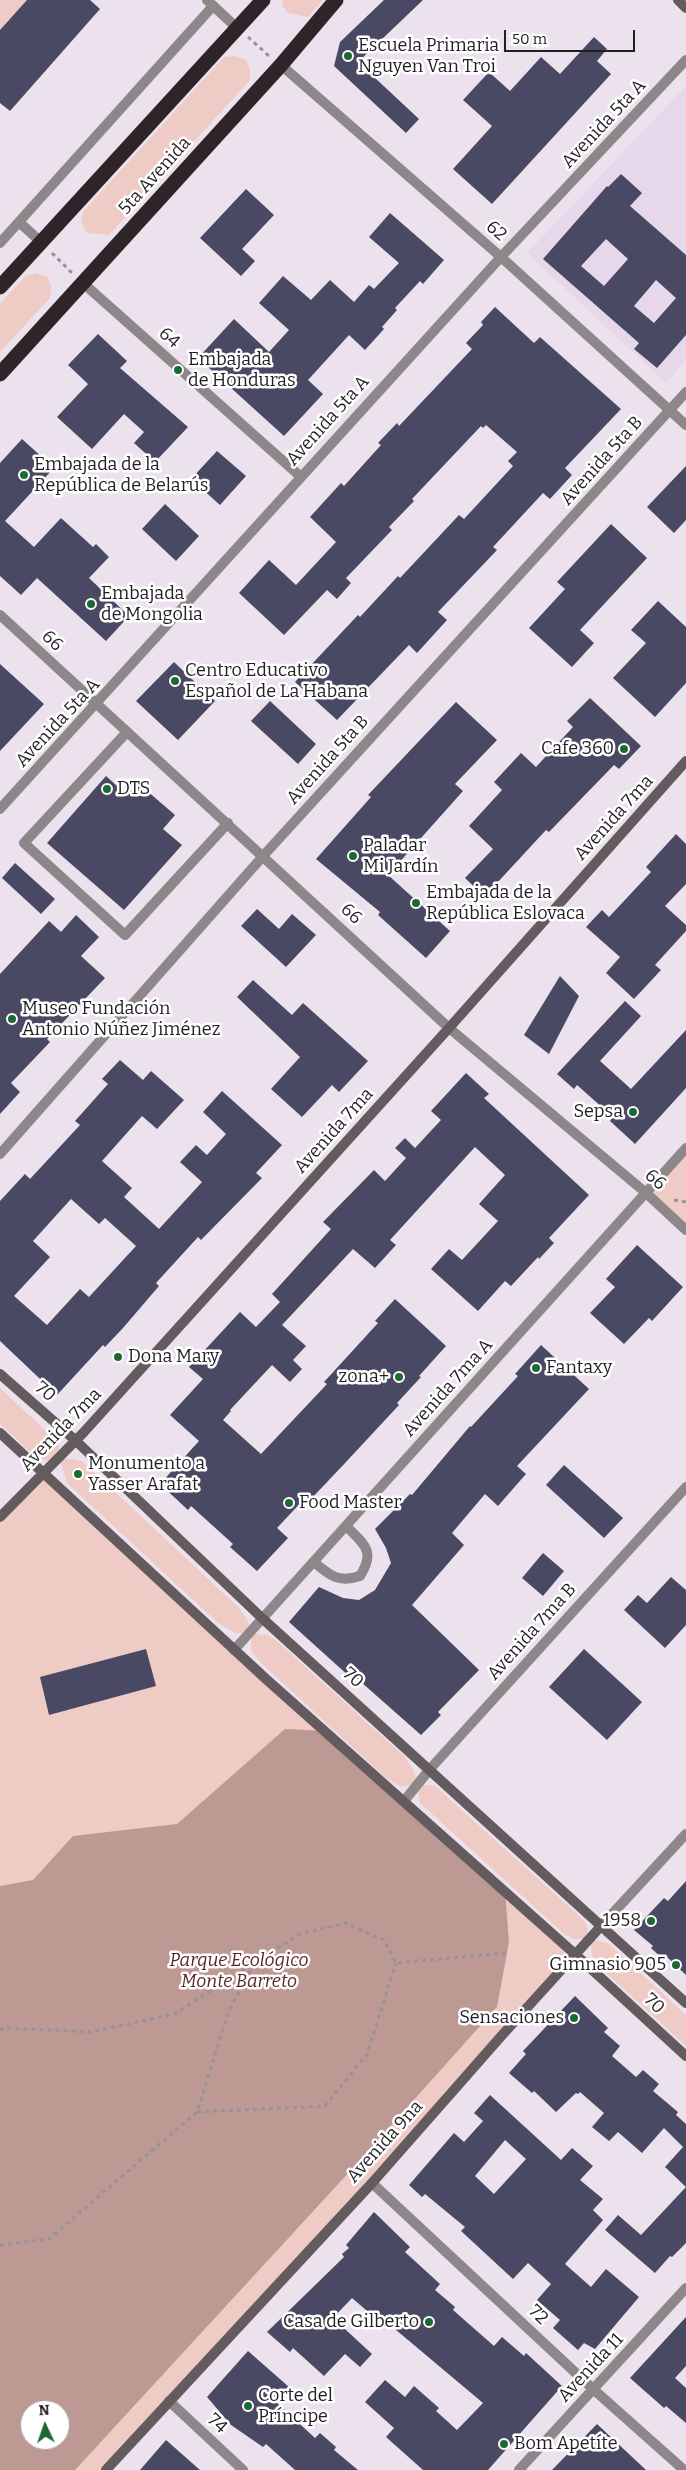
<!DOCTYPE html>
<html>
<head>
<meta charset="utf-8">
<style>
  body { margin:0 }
  #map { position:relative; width:686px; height:2470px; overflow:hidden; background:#ebe2ed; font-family:Bitter,serif }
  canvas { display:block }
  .north { position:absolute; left:20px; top:2400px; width:50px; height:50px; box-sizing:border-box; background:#fff; border:1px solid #a7a5a7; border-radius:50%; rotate:357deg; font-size:14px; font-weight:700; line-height:20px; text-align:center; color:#221f23 }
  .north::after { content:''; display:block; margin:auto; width:18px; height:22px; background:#1e6835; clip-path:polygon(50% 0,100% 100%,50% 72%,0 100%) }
  .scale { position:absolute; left:504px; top:30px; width:131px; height:22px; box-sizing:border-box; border:2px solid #221f23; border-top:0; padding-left:6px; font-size:15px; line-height:18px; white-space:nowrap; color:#221f23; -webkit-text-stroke:4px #fff; paint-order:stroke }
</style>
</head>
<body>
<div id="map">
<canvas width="686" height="2470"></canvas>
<div class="north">N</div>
<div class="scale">50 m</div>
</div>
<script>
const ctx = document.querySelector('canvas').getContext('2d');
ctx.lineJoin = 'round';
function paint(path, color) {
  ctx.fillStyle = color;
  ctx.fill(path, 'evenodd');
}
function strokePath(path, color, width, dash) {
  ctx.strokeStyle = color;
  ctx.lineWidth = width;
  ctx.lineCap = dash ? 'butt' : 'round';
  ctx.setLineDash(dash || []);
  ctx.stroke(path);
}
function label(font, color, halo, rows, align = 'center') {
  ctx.font = font + ' Bitter,serif';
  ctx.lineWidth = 5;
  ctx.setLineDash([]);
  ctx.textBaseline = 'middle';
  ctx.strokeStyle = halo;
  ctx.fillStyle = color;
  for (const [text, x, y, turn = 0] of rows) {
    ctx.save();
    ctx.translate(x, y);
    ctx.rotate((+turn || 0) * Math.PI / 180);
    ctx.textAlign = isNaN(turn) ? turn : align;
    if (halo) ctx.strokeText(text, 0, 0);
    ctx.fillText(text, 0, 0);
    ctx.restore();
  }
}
const built = new Path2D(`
  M686,86v274l-20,23 -139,-130z`);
const green = new Path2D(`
  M0,0h27l-27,30z
  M283,0h40l-15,17 -20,-4 -6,-8z
  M235,56l11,4 4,9v11l-141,155 -22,-2 -6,-11 2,-10 141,-155z
  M36,273l11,4 5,10 -2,11 -50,54v-48l25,-28z
  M686,1148v82l-41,-38z
  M0,1388l59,55v14l23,4 156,146 9,12 4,14 16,2 11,7 126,114 9,13 4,15 18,2 141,127 10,11 4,15 18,4 78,72v31l-93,-85 -3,-22h-17l-10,-6 -143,-130 -3,-19 -16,3 -15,-9 -125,-115 -10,-12v-18h-16l-17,-10 -151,-140 -8,-26 -13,4 -18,-11 -28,-26z
  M43,1472l533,483 -470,515h-106v-953zM30,2410h30v30h-30z`);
const forest = new Path2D(`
  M285,1729l40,2 180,160 4,51 -12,65 -145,162 -277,301h-75v-584l33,-6 40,-44 104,-12zM30,2410h30v30h-30z`);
const building = new Path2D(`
  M27,0h63l10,9 -90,102 -10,-8v-73z
  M384,0h39l-65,62 61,57 -13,14 -72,-67 6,-24z
  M594,37l13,12 -10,12 14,13 -119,130 -39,-35 39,-43 -29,-26 26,-28 21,19 31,-34 19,17z
  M621,174l21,19 -12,13 56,49v80l-29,33 -23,-19 5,-6 -96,-84 64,-73 1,1zM606,239l22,20 -24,27 -23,-20zM656,280l20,18 -22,25 -20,-17z
  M246,189l28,26 -32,34 13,12 -14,15 -41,-38z
  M390,213l54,47 -21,24 -3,-3 -25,27 2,2 -15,17 2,2 -19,21 -16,-15 -41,45 15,14 -39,42 -86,-78 36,-39 35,33 20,-22 -30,-27 24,-27 28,24 19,-20 24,22 15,-17 5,4 25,-26 -30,-26z
  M495,307l39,36 6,-6 81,72 -56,59 7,7 -22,24 -7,-6 -50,54 4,3 -59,62 9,8 -30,33 -8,-8 -72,75 -42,-38 63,-67 2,2 38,-41 2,2 59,-63 5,4 49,-53 -5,-5 9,-9 -31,-27 -3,3 -2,-2 -69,73 2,2 -25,26 3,3 -46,48 5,5 -14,16 -10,-9 -43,45 -45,-42 30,-33 27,25 40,-43 -26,-25 31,-34 3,3 37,-41 -3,-2 19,-20 2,3 73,-77 -6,-6 17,-18 -2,-3z
  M98,334l29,27 -7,7 68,59 -33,35 -21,-19 10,-11 -20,-18 -32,35 -35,-32 31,-33 -20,-19z
  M22,439l32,29 -49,53 29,26 27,-29 32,29 3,-3 13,13 -20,21 40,38 -23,25 -69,-63 -16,17 -21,-19v-113z
  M217,451l29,25 -26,29 -29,-26z
  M686,466v54l-12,13 -27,-26z
  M165,504l34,32 -23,25 -34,-32z
  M611,524l36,34 -67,72 14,13 -22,24 -43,-39 36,-39 -8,-7z
  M658,601l28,26v56l-31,34 -42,-39 33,-35 -15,-13z
  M174,662l41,39 -37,39 -42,-39z
  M0,664l44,40 -44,47z
  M590,698l51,48 -22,23 -5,-4 -65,67 -3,-2 -50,54 4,3 -12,13 -23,-22 28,-29 -24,-23 33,-36 -8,-8 27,-29 15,14 37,-40 -6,-6z
  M270,701l46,43 -18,20 -47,-43z
  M456,702l41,38 -42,44 8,7 -75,84 62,56 -24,27 -48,-43 2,-3 -64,-53 55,-62 -3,-2z
  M106,776l21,19 11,-12 37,32 -12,14 19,16 -58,65 -77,-67z
  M676,834l10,10v40l-21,22 21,19v6l-31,34 6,5 -27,29 -28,-26 14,-16 -34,-30 16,-17 7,7 42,-45 -5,-5z
  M15,863l40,36 -14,15 -39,-36z
  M257,909l22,20 13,-15 24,21 -30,32 -45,-41z
  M76,915l23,22 -18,19 24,22 -58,61 3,3 -39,41 9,9 -20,22v-140l49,-53 12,11z
  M560,976l19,20 -30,58 -25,-19z
  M253,980l39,35 11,-12 65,58 -29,31 -7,-7 -30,32 -31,-28 29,-32 -63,-60z
  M625,1001l16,15 -41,45 31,28 55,-59v58l-51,56 -25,-23 3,-4 -36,-32 -3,4 -17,-15z
  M120,1060l23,20 8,-9 33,29 -27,29 -15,-13 -40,45 30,27 -8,9 35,32 43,-47 -22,-20 16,-17 11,10 19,-21 -23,-22 19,-21 60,54 -26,28 6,5 -61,62 -3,-3 -42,46 3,3 -36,42 -18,19 -2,-2 -46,50 -57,-54v-140l25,-27 5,5 50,-54 -5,-4 33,-37 -6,-5zM71,1199l28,25 6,-6 31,28 -47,51 -9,-8 -33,36 -33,-29 36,-39 -17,-16z
  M466,1073l23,21 -5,4 105,97 -40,43 5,5 -15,16 -1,-2 -27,29 -6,-5 -27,30 -47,-42 18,-20 13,11 36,-39 -19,-17 26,-29 -30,-28 -85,93 6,5 -21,23 -22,-19 -71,76 24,21 -13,14 9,9 -12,13 -18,-17 -42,45 1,1 -8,9 38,34 66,-70 -3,-2 54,-59 -3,-2 20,-22 51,47 -27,30 2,1 -24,26 2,2 -53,57 -35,37 -4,-3 -30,32 11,10 -31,33 -27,-24 3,-3 -42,-38 -3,4 -28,-26 39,-43 -29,-26 33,-36 -14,-12 51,-55 16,15 24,-25 -8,-8 59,-65 -8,-7 51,-52 11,11 21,-23 -11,-10 10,-10 10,10 26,-28 -10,-9z
  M637,1245l46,42 -31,34 -3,-3 -25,26 -34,-31 25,-26 -9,-8z
  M541,1345l48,44 -72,77 9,8 -28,32 -13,-12 -33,39 12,12 -52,60 67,65 -41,42 3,3 -20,20 -69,-61 -2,3 -61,-55 30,-35 24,11 16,2 16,-10 16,-27 -5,-15 -11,-19 35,-35 2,1 58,-69 1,1 47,-51 -3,-2z
  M564,1465l59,53 -19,20 -58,-53z
  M543,1553l21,18 -21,25 -21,-18z
  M671,1577l15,13v35l-21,23 -41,-38 14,-15 9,8z
  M146,1649l10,37 -107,29 -9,-38z
  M584,1649l58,53 -35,38 -58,-53z
  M686,1881v94l-19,-18 -3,3 -13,-12 2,-2 -19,-16 30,-32 4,3z
  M575,1996l33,32 -4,4 16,14 -8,10 24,21 7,-7 16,14 -6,7 25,21 -2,3 10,9v63l-21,-20 18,-20 -19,-19 -22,25 -24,-21 -9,9 -17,-14 12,-14 -24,-21 -2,2 -2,-1 -20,19 -22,-21 -2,2 -23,-20 17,-19 -3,-3z
  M490,2095l71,65 11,-12 21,18 -13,14 23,19 -10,11 10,10 -38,44 26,23 15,-18 33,28 -44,52 -11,-6 -6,7 -25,-22 7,-8 -23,-20 14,-16 -23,-21 -15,16 -52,-48 4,-4 -40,-33 -3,3 -13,-12 45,-52 10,9 19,-21 -9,-8zM505,2140l21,19 -32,35 -19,-18z
  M686,2187v56l-14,14 -2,-1 -15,17 -50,-43 13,-15 23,20z
  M374,2212l36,35 -5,5 35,32 -5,6 20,17 -2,3 41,36 8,-9 22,19 2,-3 36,33 -74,84h-65l-37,-33 8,-9 -29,-26 20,-22 20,17 9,-11 25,22 -3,3 21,19 26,-27 -100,-84 -3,3 -28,-24 -19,20 39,36 -12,13 -15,-13 -21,22 -31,-28 -3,4 -23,-20 77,-75 -2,-3 7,-6 -3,-3z
  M686,2317v49l-11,12 11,10v35l-20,-17 -2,2 -34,-30z
  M248,2351l41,36 -13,15 39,36 5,-5 16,14 -2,3 24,20h-63l-29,-26 -3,3 -32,-22 -24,-28z
  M597,2424l49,46h-94z
  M166,2440l34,30h-60z`);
const path = new Path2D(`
  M248,37l21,19
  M52,253l20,20
  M674,1200l12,2
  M0,2030l4,-2 87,4 83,-18 80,-51
  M197,2112l128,-6 42,-52 29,-91
  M0,2245l49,-6 148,-127 31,-99 26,-50 46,-29 46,-11 38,17 12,23 109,-10`);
const lane = new Path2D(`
  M19,222l22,20
  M0,243l213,-237
  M127,732l-103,111 101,92 103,-112`);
const street = new Path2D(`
  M207,0l31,29
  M281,65l220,192 185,168
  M83,283l217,193
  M0,615l449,413 196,164 41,38
  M0,809l501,-552 185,-197
  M0,1154l264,-299 422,-463
  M314,1562c16,14 25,21 46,14 16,-25 4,-32 -14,-50
  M234,1650l452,-502
  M404,1801l26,-32 256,-282
  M602,1925l84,-91
  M372,2183l221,206 91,81
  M169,2401l74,69
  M519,2470l167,-182`);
const secondary = new Path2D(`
  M678,0l8,8
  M0,1374l75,66 188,179 423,384
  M0,1433l266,246 310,276 110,101
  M0,1517l84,-85 365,-404 237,-267
  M106,2470l266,-287 132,-150 98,-108`);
const highway = new Path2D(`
  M0,287l263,-287
  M0,374l281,-309 55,-65`);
const markers = [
  [348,56,5,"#1e6835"],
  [178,370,5,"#1e6835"],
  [24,475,5,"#1e6835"],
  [91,604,5,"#1e6835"],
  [175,681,5,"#1e6835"],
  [624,749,5,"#1e6835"],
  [107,789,5,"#1e6835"],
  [353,856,5,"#1e6835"],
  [416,903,5,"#1e6835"],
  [12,1019,5,"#1e6835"],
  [633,1112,5,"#1e6835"],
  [118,1357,5,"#1e6835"],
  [536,1368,5,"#1e6835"],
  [399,1377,5,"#1e6835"],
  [78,1474,5,"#1e6835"],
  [289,1503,5,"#1e6835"],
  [651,1921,5,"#1e6835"],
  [676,1965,5,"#1e6835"],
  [574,2018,5,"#1e6835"],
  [429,2322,5,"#1e6835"],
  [248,2406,5,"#1e6835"],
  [504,2444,5,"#1e6835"]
];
const poiNames = [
  ["Escuela Primaria",358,46],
  ["Nguyen Van Troi",358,67],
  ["Embajada",188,360],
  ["de Honduras",188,381],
  ["Embajada de la",34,465],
  ["República de Belarús",34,486],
  ["Embajada",101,594],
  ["de Mongolia",101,615],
  ["Centro Educativo",185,671],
  ["Español de La Habana",185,692],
  ["Cafe 360",614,749,"right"],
  ["DTS",117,789],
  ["Paladar",363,846],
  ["Mi Jardín",363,867],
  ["Embajada de la",426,893],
  ["República Eslovaca",426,914],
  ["Museo Fundación",22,1009],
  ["Antonio Núñez Jiménez",22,1030],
  ["Sepsa",623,1112,"right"],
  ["Dona Mary",128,1357],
  ["Fantaxy",546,1368],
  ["zona+",389,1377,"right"],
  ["Monumento a",88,1464],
  ["Yasser Arafat",88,1485],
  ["Food Master",299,1503],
  ["1958",641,1921,"right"],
  ["Gimnasio 905",666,1965,"right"],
  ["Sensaciones",564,2018,"right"],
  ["Casa de Gilberto",419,2322,"right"],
  ["Corte del",258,2396],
  ["Príncipe",258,2417],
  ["Bom Apetíte",514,2444]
];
const streetNames = [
  ["Avenida 5ta A",604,124,-47],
  ["5ta Avenida",155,176,-48],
  ["62",496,231,41],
  ["64",169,338,42],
  ["Avenida 5ta A",328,421,-48],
  ["Avenida 5ta B",602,461,-48],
  ["66",52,641,43],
  ["Avenida 5ta A",58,723,-47],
  ["Avenida 5ta B",328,760,-48],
  ["Avenida 7ma",614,818,-48],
  ["66",351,914,43],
  ["Avenida 7ma",334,1131,-48],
  ["66",655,1180,41],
  ["Avenida 7ma A",448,1388,-48],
  ["70",45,1392,41],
  ["Avenida 7ma",61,1430,-46],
  ["Avenida 7ma B",532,1632,-48],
  ["70",353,1678,42],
  ["70",654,2004,43],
  ["Avenida 9na",385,2142,-48],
  ["72",538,2315,43],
  ["Avenida 11",591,2368,-47],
  ["74",217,2424,43]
];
const parkNames = [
  ["Parque Ecológico",239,1961],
  ["Monte Barreto",239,1982]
];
paint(built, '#e6d8ea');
paint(green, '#efcbc6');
paint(forest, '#bd9994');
paint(building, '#494963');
strokePath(path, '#989199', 3, [4, 4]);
strokePath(lane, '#8d878a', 10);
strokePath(street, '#8d878a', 10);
strokePath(secondary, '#645b5e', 10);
strokePath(highway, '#2f2428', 15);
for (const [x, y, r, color] of markers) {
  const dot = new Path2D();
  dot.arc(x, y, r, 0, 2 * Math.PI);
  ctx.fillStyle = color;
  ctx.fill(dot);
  strokePath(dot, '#fff', 2);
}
label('18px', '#221f23', '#fff', poiNames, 'left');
label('18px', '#221f23', '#fff', streetNames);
label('italic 18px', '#582622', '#fff', parkNames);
</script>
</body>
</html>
